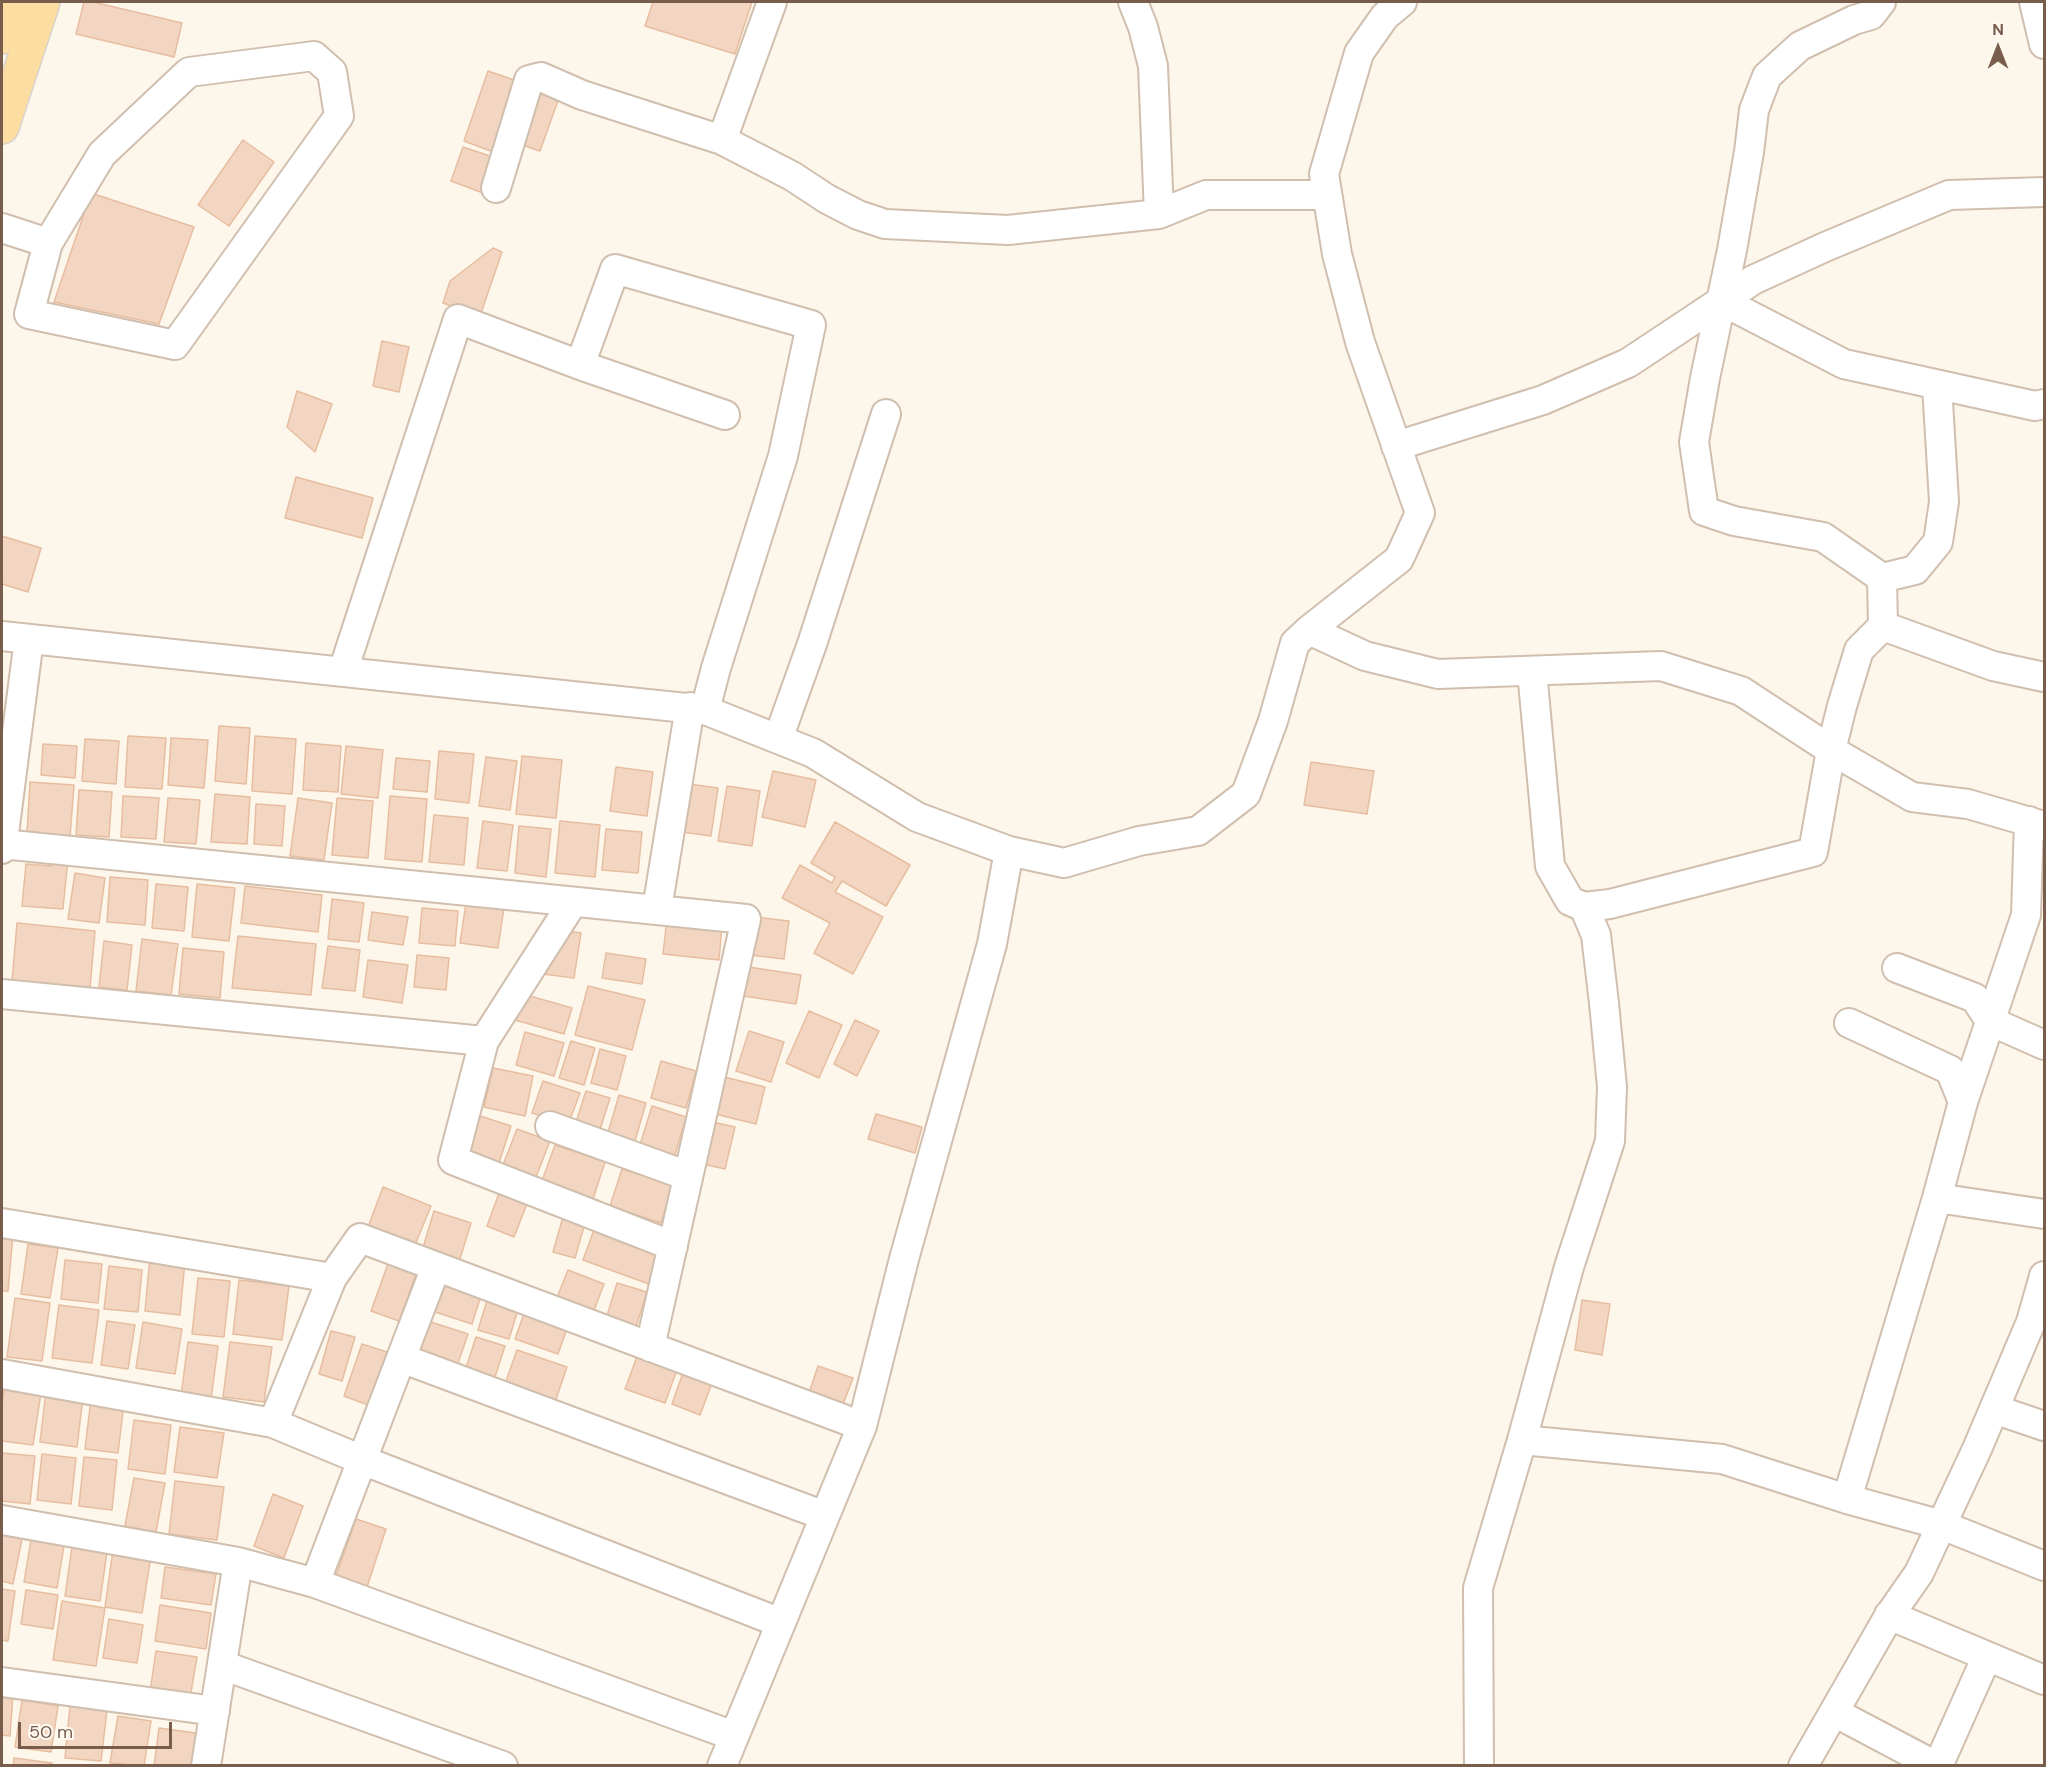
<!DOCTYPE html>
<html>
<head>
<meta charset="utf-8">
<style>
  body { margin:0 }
  #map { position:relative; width:2046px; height:1767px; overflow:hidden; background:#fdf6ea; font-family:"DM Sans",sans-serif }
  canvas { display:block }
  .frame { position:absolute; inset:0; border:3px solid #795d4c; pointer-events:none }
  .north { position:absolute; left:1968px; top:18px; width:60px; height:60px; -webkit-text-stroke:4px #fffaf1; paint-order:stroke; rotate:0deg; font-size:16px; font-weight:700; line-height:24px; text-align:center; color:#795d4c }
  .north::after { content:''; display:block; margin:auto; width:21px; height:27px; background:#795d4c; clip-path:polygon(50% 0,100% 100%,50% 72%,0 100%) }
  .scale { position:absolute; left:18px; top:1722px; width:154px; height:27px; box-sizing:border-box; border:3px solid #795d4c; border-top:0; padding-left:8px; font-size:18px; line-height:21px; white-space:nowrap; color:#795d4c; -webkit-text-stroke:4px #fffaf1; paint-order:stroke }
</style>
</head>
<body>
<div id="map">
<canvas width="2046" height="1767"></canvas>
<div class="frame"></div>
<div class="north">N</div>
<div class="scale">50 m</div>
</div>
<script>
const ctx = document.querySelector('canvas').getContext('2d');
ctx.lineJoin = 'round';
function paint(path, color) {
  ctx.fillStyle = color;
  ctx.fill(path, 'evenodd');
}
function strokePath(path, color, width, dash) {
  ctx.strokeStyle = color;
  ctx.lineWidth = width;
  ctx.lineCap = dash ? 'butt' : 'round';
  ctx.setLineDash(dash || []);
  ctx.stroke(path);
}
const building = new Path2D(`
  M84,2h9l89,21 -8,34 -98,-23z
  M653,2h99l-17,52 -90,-28z
  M488,71l32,11 -24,71 -32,-12z
  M536,86l24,9 -20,56 -24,-8z
  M243,140l31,22 -45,64 -31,-21z
  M463,147l33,11 -13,35 -32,-12z
  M91,193l103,34 -35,97 -105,-22z
  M493,248l9,4 -22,64 -37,-13 7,-22z
  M382,341l27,6 -10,45 -26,-6z
  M297,391l35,13 -17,48 -28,-25z
  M296,477l77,21 -11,40 -77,-20z
  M2,536l39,12 -13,44 -26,-8z
  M219,726l31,2 -4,56 -31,-3z
  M128,736l38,2 -4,51 -37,-2z
  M255,736l41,3 -4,55 -40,-3z
  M171,738l37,2 -4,48 -36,-3z
  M85,739l34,2 -3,43 -34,-3z
  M306,743l35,3 -3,46 -35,-2z
  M43,744l34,2 -2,32 -34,-3z
  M346,746l37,4 -5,48 -37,-4z
  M439,751l35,3 -5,49 -34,-4z
  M522,756l40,4 -6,58 -40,-4z
  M486,757l31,4 -7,49 -31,-4z
  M396,758l34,3 -3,31 -34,-3z
  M1311,762l63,9 -7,43 -63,-9z
  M616,767l37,5 -6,44 -37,-5z
  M773,771l43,9 -11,47 -43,-10z
  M30,782l44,3 -4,52 -43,-4z
  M689,784l29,4 -7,48 -29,-4z
  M727,786l33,5 -8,55 -34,-5z
  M79,790l33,2 -3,45 -33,-2z
  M215,794l35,3 -3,47 -36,-2z
  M123,796l36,2 -3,41 -35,-2z
  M390,796l37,3 -5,63 -37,-3z
  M168,798l32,2 -4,44 -32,-2z
  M298,798l34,5 -8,57 -34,-4z
  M337,798l36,3 -5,57 -36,-3z
  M256,804l29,2 -3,40 -28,-2z
  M434,815l34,3 -4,47 -35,-3z
  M483,821l30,4 -6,46 -30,-3z
  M560,821l40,4 -5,52 -40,-4z
  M835,822l75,43 -24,41 -44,-25 -7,11 48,25 -30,57 -39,-21 16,-30 -48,-25 18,-33 32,18 3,-6 -24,-14z
  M519,826l32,3 -5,48 -31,-4z
  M606,829l36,3 -4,41 -36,-3z
  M51,857l17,2 -5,50 -41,-3 4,-42 25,2z
  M75,873l30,5 -6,45 -31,-4z
  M110,877l38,3 -3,45 -38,-3z
  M156,884l32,3 -4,44 -32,-3z
  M197,884l38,4 -6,53 -37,-4z
  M245,886l77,9 -4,37 -77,-9z
  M332,899l32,4 -5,39 -31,-3z
  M466,903l38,5 -6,40 -38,-5z
  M422,908l36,3 -3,35 -36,-3z
  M372,912l36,5 -5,28 -35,-5z
  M754,917l35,4 -5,38 -34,-4z
  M667,919l55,6 -3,35 -56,-6z
  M17,923l78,8 -5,57 -78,-7z
  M557,930l24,3 -7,45 -31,-4z
  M238,936l78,8 -5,51 -79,-7z
  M142,939l36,5 -7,51 -35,-4z
  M104,941l28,4 -5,45 -28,-3z
  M328,946l32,4 -5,41 -33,-3z
  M183,948l41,4 -4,46 -41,-4z
  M606,953l40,6 -4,25 -40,-6z
  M417,955l32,3 -3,32 -32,-3z
  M368,960l40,5 -6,38 -39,-6z
  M742,966l59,9 -5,29 -59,-9z
  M588,986l57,14 -13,50 -57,-15z
  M523,994l49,14 -8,26 -49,-14z
  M809,1011l33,14 -23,53 -33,-15z
  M855,1020l24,11 -22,45 -23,-12z
  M749,1031l35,11 -13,40 -35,-11z
  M525,1032l39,11 -10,33 -38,-11z
  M571,1041l24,7 -11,37 -25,-7z
  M600,1049l26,7 -9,34 -26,-7z
  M661,1061l35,10 -10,37 -35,-10z
  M493,1068l40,8 -8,40 -41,-9z
  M720,1076l45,11 -9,37 -45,-11z
  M543,1081l37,12 -12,32 -36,-12z
  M586,1091l24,7 -11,35 -24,-8z
  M619,1095l27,8 -12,41 -27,-8z
  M652,1106l34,11 -11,38 -35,-10z
  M474,1114l37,12 -12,37 -37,-12z
  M876,1114l46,13 -7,26 -47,-14z
  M708,1121l27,6 -10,42 -27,-6z
  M517,1129l33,12 -14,36 -33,-12z
  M555,1145l50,17 -12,37 -51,-18z
  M622,1169l51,16 -12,38 -51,-17z
  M502,1185l28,11 -16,41 -27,-11z
  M383,1187l48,19 -16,39 -47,-18z
  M565,1210l22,6 -12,42 -22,-6z
  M434,1211l37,12 -12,39 -37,-11z
  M595,1227l66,24 -12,33 -66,-24z
  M2,1233l11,1 -5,57h-6z
  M28,1244l30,4 -8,50 -29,-4z
  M150,1257l35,4 -5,54 -35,-4z
  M65,1260l37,4 -4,39 -37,-4z
  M389,1261l28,10 -18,50 -28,-10z
  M109,1266l33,4 -4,42 -34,-3z
  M568,1270l36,14 -11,29 -37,-13z
  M198,1278l32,3 -6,56 -32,-3z
  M440,1279l42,13 -10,32 -43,-14z
  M239,1280l50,6 -7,54 -49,-6z
  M617,1283l30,9 -11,35 -30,-8z
  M489,1294l31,9 -11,36 -31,-9z
  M15,1298l35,5 -8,58 -35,-4z
  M1582,1300l28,4 -8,51 -27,-5z
  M59,1305l40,5 -7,53 -40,-5z
  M526,1308l43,15 -11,31 -43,-15z
  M425,1320l43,14 -11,32 -43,-14z
  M107,1321l28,4 -7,44 -27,-4z
  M143,1322l39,7 -7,45 -39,-6z
  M331,1331l24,6 -13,44 -23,-7z
  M476,1337l29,9 -11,34 -29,-9z
  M188,1342l30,4 -7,54 -30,-4z
  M230,1342l42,5 -8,55 -41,-5z
  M362,1344l25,8 -19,53 -24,-9z
  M517,1350l50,17 -12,35 -50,-18z
  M638,1354l40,13 -13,36 -40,-14z
  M818,1366l35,12 -11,29 -34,-11z
  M685,1367l29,11 -14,37 -28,-11z
  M4,1388l37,5 -8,52 -31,-4v-35z
  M46,1392l37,5 -6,50 -37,-5z
  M91,1399l33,4 -6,50 -33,-4z
  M134,1420l37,5 -6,49 -37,-5z
  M180,1427l44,6 -7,45 -43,-6z
  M2,1453l33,3 -5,48 -28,-3z
  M42,1454l34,4 -5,46 -34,-4z
  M84,1457l33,3 -5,50 -33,-4z
  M134,1478l31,5 -9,49 -31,-6z
  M175,1481l49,6 -7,53 -48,-6z
  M273,1494l30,12 -19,52 -30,-12z
  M356,1519l30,10 -19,58 -31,-11z
  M2,1530l21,4 -10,50 -11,-3z
  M32,1534l33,6 -8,48 -33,-6z
  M72,1547l35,5 -7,49 -35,-5z
  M113,1550l38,6 -9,57 -37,-6z
  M165,1567l51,7 -5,31 -50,-7z
  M2,1589l13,2 -7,50 -6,-1z
  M26,1590l32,5 -5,34 -32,-5z
  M62,1601l43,7 -9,58 -43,-6z
  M160,1605l51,8 -5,36 -51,-8z
  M109,1619l34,6 -6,38 -34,-5z
  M156,1651l41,6 -7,41 -40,-6z
  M2,1694h11l-3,42 -8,-1z
  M22,1700l36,6 -7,46 -36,-5z
  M70,1706l37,4 -6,51 -36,-3z
  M118,1716l33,5 -7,45 -34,-3z
  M159,1728l37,5 -5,33h-37z
  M14,1758l38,5v3h-39z`);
const minor = new Path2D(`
  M1133,2l10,25 10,39 6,148 47,-19h113l9,3
  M2034,2l10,42
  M314,56l18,16 7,44 -164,229 -146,-31 19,-71 54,-89 87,-82z
  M722,140l50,-138
  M496,188l33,-108 12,-3 41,18 140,45 70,36 35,23 31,16 27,9 123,6 151,-16
  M2,228l46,15
  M1722,301l122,63 191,42 9,-2
  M580,365l145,50
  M1396,446l147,-46 85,-37 125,-83 72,-33 124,-52 95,-3
  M1882,578l33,-8 23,-28 6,-40 -7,-117
  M1883,626l110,40 51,11
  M1309,630l90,-71 21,-46 -60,-171 -23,-88 -13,-80 35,-121 26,-37 17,-14
  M2,636l703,74 108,43 104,64 92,34 55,12 75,-22 59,-10 48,-37 27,-73 22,-78 14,-13 56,26 73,18 223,-8 80,25 90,59 81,47 56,7 76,22
  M343,671l115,-352 122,46 35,-96 196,56 -28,131 -67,212 -11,42
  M1532,671l18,195 20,35 14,6 26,-3 203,-52 18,-102 11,-44 17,-56 24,-24 -1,-48 -59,-41 -89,-16 -30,-10 -10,-69 11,-64 27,-128 17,-98 5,-42 13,-34 33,-30 54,-26 17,-5 10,-13
  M778,739l34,-95 74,-230
  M2,844l744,75 -96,428
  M2,849l27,-210
  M573,902l-89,139 -31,119 220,86
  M657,909l33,-202
  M1897,968l78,30 15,23 54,24
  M2,994l482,47
  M1849,1023l101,47 13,32
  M550,1126l138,50
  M1937,1198l26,-96 63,-187 3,-94
  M2,1223l330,55 28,-40 502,188
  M332,1278l-59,145 89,37 419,163
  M401,1358l424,158
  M2,1374l271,49
  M1994,1409l50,17
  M1522,1440l47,-173 41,-126 2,-54 -8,-84 -8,-68 -12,-28
  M1847,1499l90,-301 107,16
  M2,1520l236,42 77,21 419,153
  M315,1583l121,-316
  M1889,1615l155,65
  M222,1665l281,101
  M2,1682l213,29
  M1834,1712l102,54
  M206,1766l32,-204
  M722,1766l140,-340 42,-167 88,-315 17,-93
  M1479,1766l-1,-178 44,-148 200,19 125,40 95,26 102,41
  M1803,1766l86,-150 30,-43 58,-124 54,-127 13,-46
  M1938,1766l49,-110`);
const major = new Path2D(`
  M2,37l12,-35
  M2,127l41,-125`);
paint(building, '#f3d6c1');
strokePath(building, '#e7bda0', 1.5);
strokePath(minor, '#d0bfae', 32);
strokePath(major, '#d9d2cd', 36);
strokePath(minor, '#fff', 28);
strokePath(major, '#fcdda2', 33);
</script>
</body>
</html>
